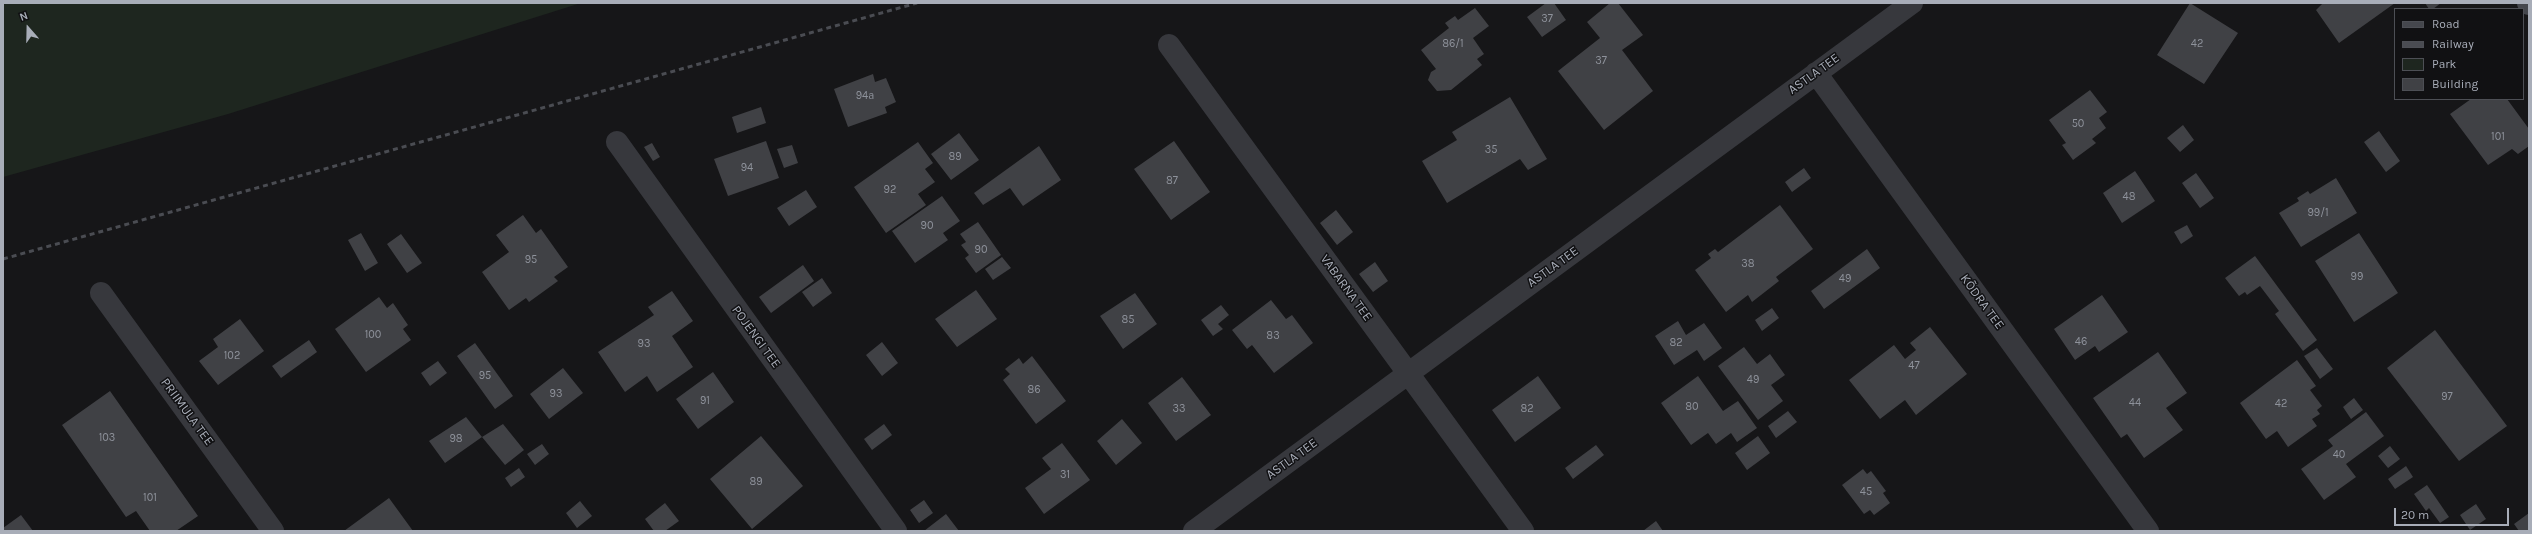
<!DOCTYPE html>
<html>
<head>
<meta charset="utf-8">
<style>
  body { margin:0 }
  #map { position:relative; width:2532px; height:534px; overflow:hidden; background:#161618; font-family:Karla,sans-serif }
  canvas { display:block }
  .frame { position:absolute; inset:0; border:4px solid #a8adb8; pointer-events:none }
  .legend { position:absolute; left:2394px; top:8px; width:130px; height:92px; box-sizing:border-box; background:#111113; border:1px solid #4d4f55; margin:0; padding:5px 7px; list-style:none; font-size:12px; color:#a8adb8 }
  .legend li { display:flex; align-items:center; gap:8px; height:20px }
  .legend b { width:20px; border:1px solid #4d4f55 }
  .north { position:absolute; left:8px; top:8px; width:40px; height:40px; -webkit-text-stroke:3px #111113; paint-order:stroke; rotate:340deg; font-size:11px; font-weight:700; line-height:16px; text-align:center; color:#a8adb8 }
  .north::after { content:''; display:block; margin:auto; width:14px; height:18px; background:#a8adb8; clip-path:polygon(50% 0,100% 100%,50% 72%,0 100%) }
  .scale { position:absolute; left:2394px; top:508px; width:115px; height:18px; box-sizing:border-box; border:2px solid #a8adb8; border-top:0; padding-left:5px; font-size:12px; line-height:14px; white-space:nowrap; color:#a8adb8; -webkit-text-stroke:3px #111113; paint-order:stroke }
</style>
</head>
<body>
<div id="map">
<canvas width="2532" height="534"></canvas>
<div class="frame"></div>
<ul class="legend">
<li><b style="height:5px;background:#45474d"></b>Road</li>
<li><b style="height:5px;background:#4a4c52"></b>Railway</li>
<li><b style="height:11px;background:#1e261f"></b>Park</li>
<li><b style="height:11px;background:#404145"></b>Building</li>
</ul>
<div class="north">N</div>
<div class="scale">20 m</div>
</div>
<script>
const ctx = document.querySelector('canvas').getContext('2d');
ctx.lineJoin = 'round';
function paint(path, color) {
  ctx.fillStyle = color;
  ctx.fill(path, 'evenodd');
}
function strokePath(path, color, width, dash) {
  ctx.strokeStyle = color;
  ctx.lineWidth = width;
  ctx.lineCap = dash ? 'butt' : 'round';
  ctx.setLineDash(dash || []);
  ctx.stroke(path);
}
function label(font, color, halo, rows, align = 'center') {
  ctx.font = font + ' Karla,sans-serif';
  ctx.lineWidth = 3;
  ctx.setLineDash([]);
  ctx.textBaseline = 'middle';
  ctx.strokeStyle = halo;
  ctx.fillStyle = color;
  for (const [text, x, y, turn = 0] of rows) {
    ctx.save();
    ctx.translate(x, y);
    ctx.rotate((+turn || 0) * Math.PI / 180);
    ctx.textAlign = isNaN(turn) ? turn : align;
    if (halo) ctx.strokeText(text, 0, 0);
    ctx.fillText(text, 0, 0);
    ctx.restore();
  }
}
const green = new Path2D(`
  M3,3h578l-353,111 -225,63z`);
const building = new Path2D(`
  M1546,3h8l12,17 -24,17 -15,-20z
  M1610,3h8l25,32 -21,15 31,41 -49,39 -46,-59 42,-33 -13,-16z
  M2190,3l48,30 -34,51 -47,-29z
  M2323,3h72l-56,40 -23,-33z
  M2425,3h16l-8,6h-4z
  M1475,8l14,18 -16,12 11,16 -7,5 5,6 -31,25 -14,1 -9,-11 3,-8 5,-3 -15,-19 28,-22 -4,-5 10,-7 3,4z
  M873,74l2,8 11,-4 10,24 -11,5 2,6 -39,14 -14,-38z
  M2090,90l17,22 -8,6 7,10 -14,11 4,4 -23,17 -11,-15 4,-2 -17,-23z
  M1510,97l37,62 -19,11 -8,-11 -73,44 -25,-42 35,-21 -5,-8z
  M2471,99h36l22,30v17l-11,8 -6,-5 -24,16 -38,-51z
  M761,107l5,16 -29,10 -5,-16z
  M2183,125l11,15 -14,12 -13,-14z
  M2379,131l21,30 -14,11 -22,-30z
  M959,133l20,27 -28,20 -20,-26z
  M766,141l13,37 -51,18 -14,-37z
  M1174,141l36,51 -39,28 -37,-51z
  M918,142l15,21 -8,6 10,13 -17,12 8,11 -40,28 -32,-46z
  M652,143l8,14 -7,4 -9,-14z
  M792,145l6,18 -14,5 -7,-19z
  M1039,146l22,34 -38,26 -13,-18 -27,17 -9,-12z
  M1804,168l7,10 -19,14 -7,-10z
  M2135,171l20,30 -33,22 -19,-30z
  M2196,173l18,25 -14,10 -18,-25z
  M2336,178l21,35 -56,34 -22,-34 20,-12 -2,-3 11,-7 2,3z
  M806,190l11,17 -28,19 -12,-18z
  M942,196l18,25 -17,12 5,7 -33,23 -23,-32z
  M1780,205l33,44 -37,28 3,4 -27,21 -4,-7 -22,17 -31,-42 16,-12 -3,-4 7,-5 3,3z
  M1336,210l17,22 -16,13 -17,-22z
  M523,215l13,18 5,-4 27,38 -14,10 4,4 -29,21 -3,-4 -17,12 -27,-38 27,-20 -13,-17z
  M978,222l23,33 -25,18 -11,-15 4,-3 -8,-10 5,-3 -6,-8z
  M2187,225l6,11 -12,8 -7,-12z
  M361,233l17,30 -13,8 -17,-31z
  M2359,233l39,60 -44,29 -39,-61z
  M401,234l21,29 -15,10 -20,-29z
  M1867,249l13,19 -56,41 -13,-18z
  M2255,256l62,84 -14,11 -28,-37 4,-3 -19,-25 -13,9 -2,-3 -6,4 -14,-18z
  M1002,257l9,11 -18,12 -8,-11z
  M1375,262l13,19 -15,11 -14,-18z
  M803,265l11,16 -43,32 -12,-16z
  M822,278l10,15 -19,14 -11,-15z
  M976,290l21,29 -40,28 -22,-28z
  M672,291l21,30 -21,15 21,31 -36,25 -10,-16 -22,16 -27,-40 56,-37 -6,-8z
  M1135,293l22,31 -34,25 -23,-33z
  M2102,295l26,37 -29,20 -4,-6 -20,14 -21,-31z
  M379,297l8,11 6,-5 15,22 -5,4 8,11 -45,32 -31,-43z
  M1271,300l15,19 6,-4 21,28 -39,30 -22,-28 -5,4 -15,-19z
  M1221,305l8,10 -11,9 5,5 -10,7 -12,-16z
  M1772,308l7,10 -17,13 -7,-11z
  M240,319l24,32 -46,34 -19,-24 19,-14 -5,-8z
  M1678,321l8,14 18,-12 18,25 -18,13 -7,-11 -23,15 -19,-29z
  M1930,327l37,47 -51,41 -11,-15 -25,19 -31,-39 45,-35 11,14 11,-9 -6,-7z
  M2435,330l72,96 -48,35 -72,-93z
  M309,340l8,12 -36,26 -9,-12z
  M882,342l16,21 -16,13 -16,-21z
  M475,343l38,53 -18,13 -38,-53z
  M1744,347l13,17 13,-10 15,21 -14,10 12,16 -25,19 -40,-54z
  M2317,348l16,21 -13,10 -16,-23z
  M2158,352l29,41 -21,15 17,22 -39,28 -17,-24 -6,4 -28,-40z
  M1032,356l34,45 -30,23 -33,-44 7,-6 -5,-5 14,-11 4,6z
  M2297,360l19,26 -6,4 12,16 -5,4 3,4 -8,5 5,7 -29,21 -11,-16 -11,8 -26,-36z
  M438,361l9,12 -17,13 -9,-13z
  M563,368l20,25 -34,26 -19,-25z
  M713,372l21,30 -36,27 -22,-30z
  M1538,376l23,32 -46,34 -23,-32z
  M1698,376l25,35 15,-10 19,27 -20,14 -6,-9 -15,11 -8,-11 -17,12 -30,-42z
  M1182,377l29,38 -35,26 -28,-38z
  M110,391l88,125 -22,15h-26l-14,-20 -10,6 -64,-92z
  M2354,398l9,12 -12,9 -8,-12z
  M1788,411l9,11 -21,16 -8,-12z
  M2366,412l18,24 -38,28 10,13 -32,23 -23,-31 32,-23 -5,-6z
  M466,417l16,20 21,-13 21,26 -19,15 -23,-28 -37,26 -16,-22z
  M1122,419l20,24 -26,22 -19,-24z
  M884,424l8,11 -20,15 -8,-11z
  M761,436l42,50 -51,43 -42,-50z
  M1758,436l12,17 -23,17 -12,-17z
  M1062,443l28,37 -46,34 -19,-26 26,-19 -9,-11z
  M542,444l7,10 -14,11 -8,-11z
  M1596,445l8,10 -31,24 -8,-11z
  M2390,446l10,13 -12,9 -10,-12z
  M2406,466l7,11 -18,12 -7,-10z
  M519,468l6,9 -14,10 -6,-9z
  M1863,469l4,5 4,-3 15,20 -3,2 7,10 -16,12 -4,-5 -6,4 -22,-29z
  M2427,485l22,32 -9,6 -11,-15 -3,3 -12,-17z
  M389,498l24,33h-69z
  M924,500l9,13 -14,10 -9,-13z
  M580,501l12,15 -15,12 -11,-15z
  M665,503l14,18 -14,10h-11l-9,-12z
  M2476,504l10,15 -16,11 -10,-15z
  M2529,513v18h-10l-5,-7z
  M946,514l13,17h-35z
  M21,515l12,16h-30v-3z
  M1656,521l7,10h-20z`);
const street = new Path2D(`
  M1169,45l354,486
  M1816,73l332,458
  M617,142l279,389
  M101,293l172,238
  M1194,531l718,-528`);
const secondary = new Path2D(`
  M2528,3l1,1`);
const rail = new Path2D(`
  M3,259l914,-256`);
const numberNames = [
  ["37",1547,19],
  ["86/1",1453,44],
  ["42",2197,44],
  ["37",1601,61],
  ["94a",865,96],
  ["50",2078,124],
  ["101",2498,137],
  ["35",1491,150],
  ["89",955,157],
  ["94",747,168],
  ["87",1172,181],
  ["92",890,190],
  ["48",2129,197],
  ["99/1",2318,213],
  ["90",927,226],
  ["90",981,250],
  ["95",531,260],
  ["38",1748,264],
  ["99",2357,277],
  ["49",1845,279],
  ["85",1128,320],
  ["100",373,335],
  ["83",1273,336],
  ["46",2081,342],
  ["82",1676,343],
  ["93",644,344],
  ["102",232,356],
  ["47",1914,366],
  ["95",485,376],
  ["49",1753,380],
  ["86",1034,390],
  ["93",556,394],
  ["97",2447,397],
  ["91",705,401],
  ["44",2135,403],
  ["42",2281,404],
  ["80",1692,407],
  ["33",1179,409],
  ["82",1527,409],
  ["103",107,438],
  ["98",456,439],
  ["40",2339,455],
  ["31",1065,475],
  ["89",756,482],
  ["45",1866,492],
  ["101",150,498]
];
const streetNames = [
  ["ASTLA TEE",1814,74,-36],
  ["ASTLA TEE",1553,267,-36],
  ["VABARNA TEE",1346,288,54],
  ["KÕDRA TEE",1982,302,54],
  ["POJENGI TEE",756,337,54],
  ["PRIIMULA TEE",187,412,54],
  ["ASTLA TEE",1292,459,-36]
];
paint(green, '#1e261f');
paint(building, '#404145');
strokePath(street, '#37383d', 22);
strokePath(secondary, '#45474d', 22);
strokePath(rail, '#4a4c52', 3, [5, 4]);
label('11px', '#8e929b', null, numberNames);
label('13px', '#a8adb8', '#111113', streetNames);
</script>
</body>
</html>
